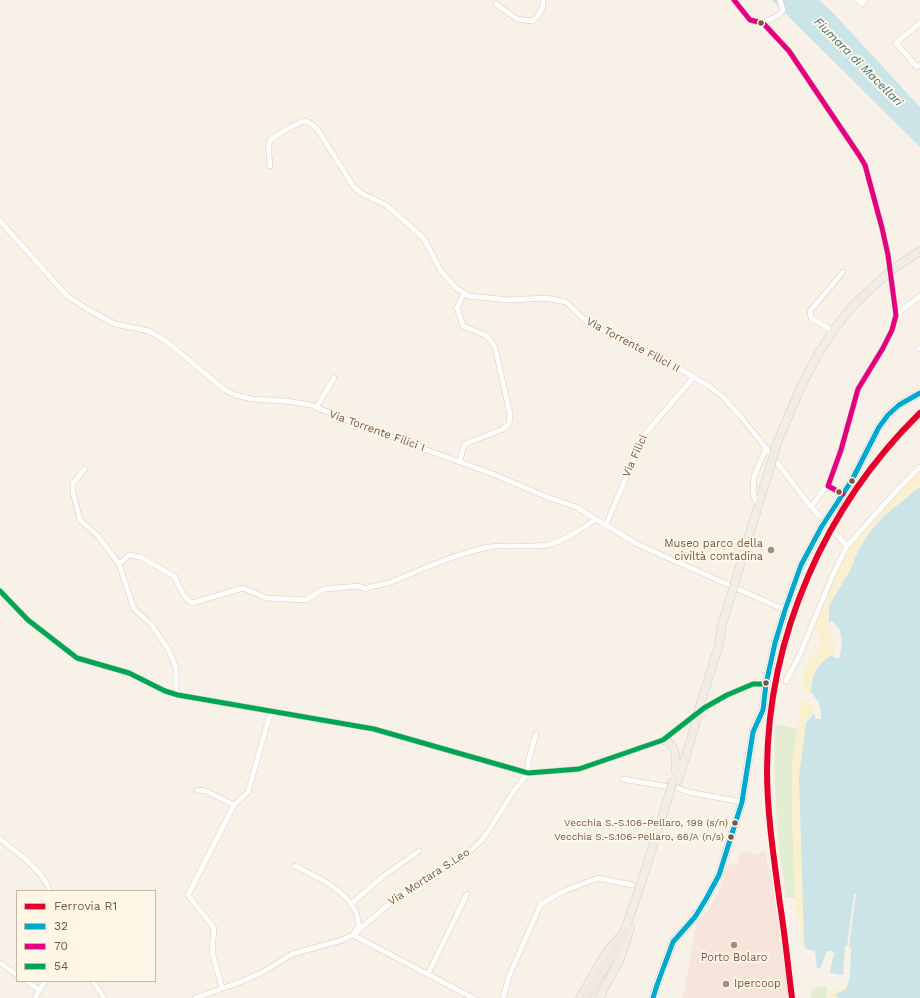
<!DOCTYPE html>
<html>
<head>
<meta charset="utf-8">
<style>
  body { margin:0 }
  #map { position:relative; width:920px; height:998px; overflow:hidden; background:#f7f1e8; font-family:"Work Sans",sans-serif }
  canvas { display:block }
  .legend { position:absolute; left:16px; top:890px; width:140px; height:92px; box-sizing:border-box; background:#fff6e8; border:1px solid #c8b7a8; margin:0; padding:5px 7px; list-style:none; font-size:12px; color:#755848 }
  .legend li { display:flex; align-items:center; gap:8px; height:20px }
  .legend b { width:20px; border:1px solid #c8b7a8 }
</style>
</head>
<body>
<div id="map">
<canvas width="920" height="998"></canvas>
<ul class="legend">
<li><b style="height:5px;background:#e4002b"></b>Ferrovia R1</li>
<li><b style="height:5px;background:#00a9ce"></b>32</li>
<li><b style="height:5px;background:#e5007d"></b>70</li>
<li><b style="height:5px;background:#00a651"></b>54</li>
</ul>
</div>
<script>
const ctx = document.querySelector('canvas').getContext('2d');
ctx.lineJoin = 'round';
function paint(path, color) {
  ctx.fillStyle = color;
  ctx.fill(path, 'evenodd');
}
function strokePath(path, color, width, dash) {
  ctx.strokeStyle = color;
  ctx.lineWidth = width;
  ctx.lineCap = dash ? 'butt' : 'round';
  ctx.setLineDash(dash || []);
  ctx.stroke(path);
}
function label(font, color, halo, rows, align = 'center') {
  ctx.font = font + ' "Work Sans",sans-serif';
  ctx.lineWidth = 4;
  ctx.setLineDash([]);
  ctx.textBaseline = 'middle';
  ctx.strokeStyle = halo;
  ctx.fillStyle = color;
  for (const [text, x, y, turn = 0] of rows) {
    ctx.save();
    ctx.translate(x, y);
    ctx.rotate((+turn || 0) * Math.PI / 180);
    ctx.textAlign = isNaN(turn) ? turn : align;
    if (halo) ctx.strokeText(text, 0, 0);
    ctx.fillText(text, 0, 0);
    ctx.restore();
  }
}
const commercial = new Path2D(`
  M740,851l20,4v-4l6,1 1,13 5,11 6,49 8,48 2,25h-105l14,-78 4,1 3,-6 10,-14 8,-19 4,-17 11,-1z`);
const green = new Path2D(`
  M775,724l22,5 -5,40v44l3,85h-11l1,-8c-9,-55 -12,-110 -10,-166z
  M825,986l2,3v9h-16l-1,-5 4,-5z`);
const sand = new Path2D(`
  M920,473v14l-35,28 -16,18 -12,20 -7,18 -21,34v18l5,18 -1,13c-16,11 -21,19 -22,38l-7,-1c-5,-10 2,-28 8,-37l6,-1 4,-13 -4,-1 2,-7 -4,-2v-6l16,-41 17,-36 65,-72z
  M801,701l7,2 7,6 -9,14 -7,54 5,164 2,8 -7,-6 3,-10 -8,-25 1,-10 -3,-85v-44z
  M846,987v2l-9,5v4h-7l-1,-8z`);
const water = new Path2D(`
  M772,0h47l14,13 87,94v40z
  M920,487v511h-83l-1,-4 10,-5 4,-11 1,-30 -6,-3 -2,30 -13,-2 3,-16 2,-3 -4,-3h-4l-7,18 -3,-1 -2,-17 -9,-2 -2,-8 -5,-164 7,-54 8,-10 2,6h5c1,-12 -3,-18 -10,-27 1,-19 6,-27 22,-38v3l5,2 2,-3v-26l-8,-9 -3,2v-18l21,-34 7,-18 12,-20 16,-18z`);
const pier = new Path2D(`
  M832,621l8,9 2,12 -2,14 -2,3 -5,-2v-5l2,4 2,1 1,-2 2,-13 -2,-11 -6,-7 -3,1v-2z
  M809,692h2l8,11 2,10v6h-5l-2,-6v-2l3,6h2v-8l-2,-5z
  M854,894h2l-7,53 -2,-1z`);
const street = new Path2D(`
  M734,0l16,20 13,3 26,28 70,104 6,10 17,63 6,27 8,60 -4,15 -9,18 -25,41 -17,61 -13,36 15,8
  M858,0l4,4 3,-4
  M496,4l21,15 16,2c6,-6 11,-12 10,-21
  M763,23l16,-8 4,-5 -3,-10
  M920,23l-24,20 21,24 3,-2
  M270,166c0,-7 -3,-18 0,-25 2,-4 31,-20 35,-20 5,1 10,6 13,9l35,56 8,7 25,12 31,27 7,7 17,32 14,16 13,9 42,4 36,-2 20,4 22,21 80,39 42,25 13,10 18,20 25,31 45,59 36,39
  M0,221l67,75 20,13 28,15 34,7 17,10 59,49 10,5 17,4 33,2 26,4 53,22 129,47 54,23 29,10 61,37 148,66
  M896,315l24,-19
  M833,331l-22,-13 -1,-7 33,-39
  M918,349l2,-1
  M316,408l18,-30
  M460,461l3,-13 2,-4 38,-15 6,-5 1,-10 -15,-67 -8,-11 -24,-10 -6,-18 7,-15
  M85,469l-12,14v9l7,28 18,16 21,28 15,45 17,15 17,25 8,18v22l2,6
  M758,505l-5,-11 1,-17 12,-29
  M811,507l13,-18 4,-3
  M606,525l38,-90 49,-57
  M119,564l10,-9 11,2 34,19 10,20 8,7 51,-15 23,10 40,2 18,-11 35,-3 6,3c9,-4 20,-4 29,-8 31,-13 62,-27 95,-34 19,-3 39,1 58,-2 13,-2 38,-18 49,-26
  M0,591l28,29 49,38 52,15 36,18 13,4 196,34 154,44 51,-4 84,-29 41,-32 23,-13 26,-11h13
  M786,681l14,-27 34,-82 13,-26 51,-57 22,-22
  M623,779l46,8
  M678,788l10,4 54,10
  M197,790l9,1 28,14
  M0,839c18,15 42,30 50,52
  M295,866c22,11 48,22 60,44 2,4 3,10 4,15l-6,10 120,63
  M351,904l31,-27 37,-26
  M0,963l17,12
  M428,974l39,-80
  M26,981l13,9
  M93,981l11,17
  M222,988l-10,-36 2,-24 -26,-33 46,-90 14,-13 21,-74 6,-6
  M35,998l10,-17
  M195,998l45,-16 23,-10 29,-18 47,-13 14,-6 43,-37 75,-48 11,-10 9,-13 22,-35 15,-19v-10l8,-29
  M503,998l6,-22 32,-72 23,-13 34,-13 34,7`);
const secondary = new Path2D(`
  M828,517l24,-37 27,-53 9,-12 11,-10 21,-12
  M653,998l4,-13 16,-43 22,-25 11,-18 13,-24 23,-73 11,-70 10,-22 3,-26 9,-41 10,-33 16,-45 21,-39`);
const primary = new Path2D(`
  M896,267l24,-16
  M776,446c20,-50 40,-98 76,-139 11,-12 22,-21 34,-32
  M735,582l36,-118
  M701,702l18,-57 3,-20 10,-33
  M663,740c14,4 13,19 13,32
  M678,781l15,-49
  M580,998l26,-45 18,-21 14,-39 31,-98
  M599,998l21,-39 10,-31`);
const highway = new Path2D(`
  M585,998l30,-47 9,-19`);
const secondaryBridge = new Path2D(`
  M822,526l6,-9`);
const primaryBridge = new Path2D(`
  M886,275l10,-8
  M771,464l5,-18
  M732,592l3,-10
  M693,732l8,-30
  M669,795l4,-15`);
const bus1 = new Path2D(`
  M653,998l4,-13 16,-43 22,-25 11,-18 13,-24 23,-73 11,-70 10,-22 3,-26 9,-41 10,-33 16,-45 21,-39 30,-46 27,-53 9,-12 11,-10 21,-12`);
const bus2 = new Path2D(`
  M734,0l16,20 13,3 26,28 70,104 6,10 17,63 6,27 8,60 -4,15 -9,18 -25,41 -17,61 -13,36 15,8`);
const bus3 = new Path2D(`
  M0,591l28,29 49,38 52,15 36,18 13,4 196,34 154,44 51,-4 84,-29 41,-32 23,-13 26,-11h13`);
const rail1 = new Path2D(`
  M792,998c-4,-31 -7,-63 -12,-94 -6,-45 -13,-90 -13,-135 1,-133 58,-263 153,-356`);
const markers = [
  [761,23,3.5,"#755848"],
  [852,481,3.5,"#755848"],
  [839,492,3.5,"#755848"],
  [771,550,4,"#a28e80"],
  [766,683,3.5,"#755848"],
  [735,823,3.5,"#755848"],
  [731,837,3.5,"#755848"],
  [734,945,4,"#a28e80"],
  [726,984,4,"#a28e80"]
];
const busNames = [
  ["Vecchia S.-S.106-Pellaro, 199 (s/n)",728,823],
  ["Vecchia S.-S.106-Pellaro, 66/A (n/s)",724,837]
];
const streetNames = [
  ["Via Torrente Filici II",633,345,28],
  ["Via Torrente Filici I",377,431,20],
  ["Via Filici",635,456,-66],
  ["Via Mortara S.Leo",429,877,-33]
];
const poiNames = [
  ["Museo parco della",763,544],
  ["civiltà contadina",763,557],
  ["Porto Bolaro",734,958,"center"],
  ["Ipercoop",734,984,"left"]
];
const waterNames = [
  ["Fiumara di Macellari",858,62,45]
];
paint(commercial, '#f7e5db');
paint(green, '#e2edd2');
paint(sand, '#faf0cf');
paint(water, '#cae4e7');
paint(pier, '#f7f1e8');
strokePath(street, '#d5cdc5', 6);
strokePath(secondary, '#d6cdc4', 8);
strokePath(primary, '#d5ccc5', 9);
strokePath(highway, '#d5ccc5', 10);
strokePath(street, '#fefdfc', 5);
strokePath(secondary, '#fefdfc', 7);
strokePath(primary, '#f2ede4', 8);
strokePath(highway, '#f1e8e3', 9);
strokePath(secondaryBridge, '#d6cdc4', 8, []);
strokePath(primaryBridge, '#d5ccc5', 9, []);
strokePath(secondaryBridge, '#fefdfc', 7);
strokePath(primaryBridge, '#f2ede4', 8);
strokePath(bus1, '#00a9ce', 5);
strokePath(bus2, '#e5007d', 5);
strokePath(bus3, '#00a651', 5);
strokePath(rail1, '#e4002b', 6);
for (const [x, y, r, color] of markers) {
  const dot = new Path2D();
  dot.arc(x, y, r, 0, 2 * Math.PI);
  ctx.fillStyle = color;
  ctx.fill(dot);
  strokePath(dot, '#fff6e8', 1.5);
}
label('10px', '#755848', '#fff6e8', busNames, 'right');
label('11px', '#755848', '#fff6e8', streetNames);
label('11px', '#755848', '#fff6e8', poiNames, 'right');
label('italic 12px', '#3e7682', '#fff6e8', waterNames);
</script>
</body>
</html>
